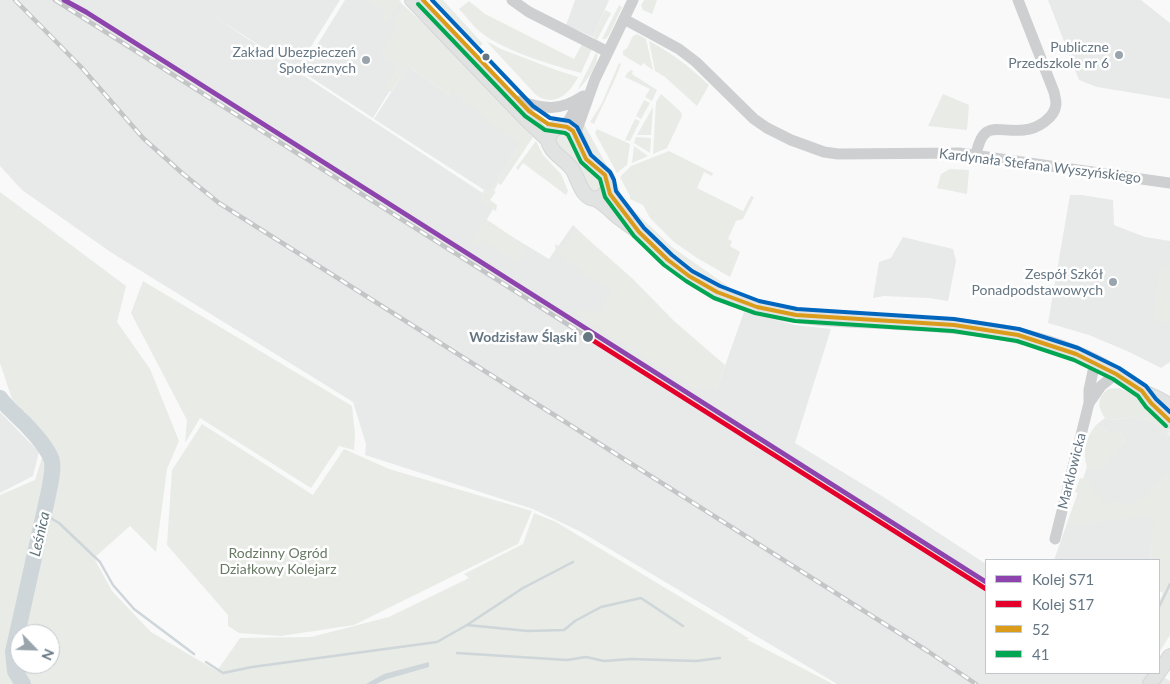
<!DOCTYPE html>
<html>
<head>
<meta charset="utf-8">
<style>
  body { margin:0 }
  #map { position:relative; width:1170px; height:684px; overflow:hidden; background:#f9f9f9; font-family:Lato,sans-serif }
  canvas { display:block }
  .legend { position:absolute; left:985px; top:559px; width:175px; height:115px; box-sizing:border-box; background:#fff; border:1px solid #c1c8cd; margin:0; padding:6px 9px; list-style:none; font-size:15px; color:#657683 }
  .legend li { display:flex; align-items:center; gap:10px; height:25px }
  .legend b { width:25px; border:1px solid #c1c8cd }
  .north { position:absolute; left:10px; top:624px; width:50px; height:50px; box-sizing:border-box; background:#fff; border:1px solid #c1c8cd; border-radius:50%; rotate:114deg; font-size:14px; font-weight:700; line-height:20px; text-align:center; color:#657683 }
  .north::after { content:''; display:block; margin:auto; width:18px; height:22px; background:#99a4ac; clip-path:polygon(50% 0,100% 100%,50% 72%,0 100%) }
</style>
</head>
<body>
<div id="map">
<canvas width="1170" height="684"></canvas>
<ul class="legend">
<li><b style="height:6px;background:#8e44ad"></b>Kolej S71</li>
<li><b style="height:6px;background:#e4002b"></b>Kolej S17</li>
<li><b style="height:6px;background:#da9c1a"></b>52</li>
<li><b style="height:6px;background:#00a651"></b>41</li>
</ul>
<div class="north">N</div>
</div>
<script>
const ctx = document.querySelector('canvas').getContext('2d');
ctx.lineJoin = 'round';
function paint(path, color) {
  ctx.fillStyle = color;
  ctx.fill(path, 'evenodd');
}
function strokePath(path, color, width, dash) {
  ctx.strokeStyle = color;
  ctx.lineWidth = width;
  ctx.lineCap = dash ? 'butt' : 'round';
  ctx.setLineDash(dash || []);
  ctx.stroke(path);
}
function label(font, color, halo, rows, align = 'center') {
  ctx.font = font + ' Lato,sans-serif';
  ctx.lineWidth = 5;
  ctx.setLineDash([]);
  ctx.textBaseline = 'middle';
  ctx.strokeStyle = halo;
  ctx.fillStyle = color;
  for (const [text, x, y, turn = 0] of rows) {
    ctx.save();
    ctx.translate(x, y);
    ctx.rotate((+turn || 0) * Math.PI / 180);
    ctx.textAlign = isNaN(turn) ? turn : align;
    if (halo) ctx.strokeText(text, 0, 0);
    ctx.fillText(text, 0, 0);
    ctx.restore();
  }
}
const built = new Path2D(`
  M0,0h340l-43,69 -84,-53 274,180 8,10 -9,15 63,38 24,-34 76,74 73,66 -6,26 28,-79 51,13 36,4 -36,114 87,53 104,68v109h171l13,8v3h-333l-256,-152 -48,-23 -168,-54 1,-11 -13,-42 -241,-149 -90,-63 -22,-24z
  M345,0h53l30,29 -55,89 -72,-47z
  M575,0h34l-16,37 -27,-12z
  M1048,0h93l29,23v76l-73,-12 -18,-7z
  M408,66l41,29 12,-19 61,66 -33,51 -115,-74z
  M1070,195h12l31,5 1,25 31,12 25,4v121l-9,6 -34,-17 -38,-16 -41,-12z
  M903,237l50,12 3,12 -8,40 -19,-3 -45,-2 -11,2 6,-36 12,-4z
  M0,412l39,40 -6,24 -33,17z
  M1140,417l12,5 16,14 2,-3v62l-19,50 -1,15h-96l33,-93h16l23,-27 -6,-8h-12l-12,-7 9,-7 5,2z`);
const green = new Path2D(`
  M366,0h33l2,2 -14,21 -5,-4 3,-6z
  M431,0h12l40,44 -3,2 -27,-23z
  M644,0h13l-5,14 -9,-4 -2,-5z
  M469,1l16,13 89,45 8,-15 10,5 -11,24c-27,-7 -76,-22 -98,-39 -9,-6 -16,-17 -24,-25z
  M619,5l3,2 -13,28 -3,4h-4z
  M404,6l40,36 89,95 -32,48 -3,-2 -4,8 2,1 -6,8 7,5 -1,6 -15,-8c-1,-5 0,-9 3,-13l5,3 31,-48 -68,-53 -3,3 -41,-29 -17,26 -7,-4 14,-22 -18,-11 16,-26 -5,-3z
  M605,10l6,3 -14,27 -4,-3z
  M637,34l9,5 7,31 -10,-7 -2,3 -18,-11v-4l4,-3 6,-12z
  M486,41l15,8 55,21 22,7c-8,16 -23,31 -42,18z
  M649,41c23,12 41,26 60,44l-12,21 -32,-29 -10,-6z
  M597,51c3,16 -16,38 -28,46l8,-6z
  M619,63l2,1 -5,13 -22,47 -4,-2 12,-19z
  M631,70l2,1 -1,3 25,16 -5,11 -7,-4 5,-8 -25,-12 2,-4z
  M661,94l20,18 1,4 -15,32 -14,6 3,-52z
  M943,94l26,11 -2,25 -39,-4z
  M644,100l6,3 -9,16 -5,-3z
  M653,107l-2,28h-14z
  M635,119l5,2 -10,20 -5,-1z
  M584,124l34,62 2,5 -1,5 -39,-60z
  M597,129l33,15 -3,21 -10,8 -22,-40z
  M562,133l7,4 31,43c2,6 1,10 -6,12l-4,-1 -28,-39 -7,-13 4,-5z
  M636,137l15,1 -1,15 -16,-10z
  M536,141l7,14 18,19 7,17 -2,4 -43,-32 -5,7 -2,-2z
  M634,146l14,10 -16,7z
  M669,151l44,22 -1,3 -8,-4 -7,16 46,23 8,-15 3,1 -11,22 -7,2 -8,18 4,2 -2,5 10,6 -10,25 -33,-19 -23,-16 -24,-24 -7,-13 -13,-6v-3l-10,-19 11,-11z
  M950,169l19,1 -2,24 -30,-6 4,-14z
  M0,192l126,94 -9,36 33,47 29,72 -12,28 -11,83 -26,-26 -36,32 18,33 39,41 66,39 23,-33 71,-1 78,-20 80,-39 -5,-4 59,-30 11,-31 22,9 194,117h-4l87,45h-833v-189l35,-15 13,-41 -24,-28 -5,7 -1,-1 3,-8 -9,-10 -12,-36zM20,634h30v30h-30z
  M626,203l46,44 67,47c-52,-24 -78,-49 -116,-89z
  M486,219l41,28 -10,16 -35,-23 -4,5 -7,-4z
  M574,227l59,52 41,42 51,44 -8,24h-23l-28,-20 -2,1 -72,-46v-1l-16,-10 3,-5 9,6 3,-4 6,4 14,-24 -33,-21 -22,-17 -1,-8 7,4z
  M1160,265l10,1v57l-17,-2z
  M143,281l209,125 3,28 -1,16 -15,-4 -28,42 -111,-70 -15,25 2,-23 -56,-107z
  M1119,388c21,8 36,27 51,43l-3,5c-26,-25 -23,-18 -57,-16l-5,-2c-7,-11 -9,-19 3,-29z
  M202,424l111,71 31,-46 45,20 143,42 -14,33 -164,81 -73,11 -42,-3 -11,-7v-11l-61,-70 5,-75z
  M1096,425l12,7h12l7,5c-4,9 -15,24 -24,30 -5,3 -11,2 -16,0 -5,-14 -1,-31 9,-42z
  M1166,472l4,3v160l-10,16 -1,-49 4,-9 -4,-2v-31h-9l3,-44 -87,10 13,-33 -4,-1 5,-14 8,2 8,14 8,4 -1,3 8,3 2,-4 14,4h7l5,-6 4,1z`);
const water = new Path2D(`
  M429,662v5l-42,12 -11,5h-10l18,-10z`);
const stream = new Path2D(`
  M44,514l15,9 41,39 13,23 21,24 60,45
  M1159,607l11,-23
  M467,625l56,-37 50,-26
  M457,653l110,7 19,-3 18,4 27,-2 65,2 24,-3
  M206,662l17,11 29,-6 185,-25 30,-17 61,6 36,-1 11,-9 26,-14 40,-9 42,28`);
const river = new Path2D(`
  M0,398c5,7 10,11 16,17 11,10 29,29 35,43 4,9 -2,32 -4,42l-34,152 2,19 8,13`);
const minor = new Path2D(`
  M512,0l17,12 79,40
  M624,19l55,30 17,13 58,57 13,9 24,12 33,12 14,2 121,-1 211,30
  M519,101c25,8 40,11 64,-5
  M562,126l7,-6 13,-23
  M575,135l20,-56 38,-79
  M976,155c7,-37 22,-22 48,-25 13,-1 31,-12 32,-26 0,-4 -1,-8 -2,-12l-36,-92
  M1089,403l12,-17 15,-12
  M1055,539l34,-136v-13l6,-28`);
const major = new Path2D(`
  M412,0l114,119 22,21
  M609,187c-3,5 -5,9 -10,11 -17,5 -20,-19 -27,-29 -8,-11 -21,-15 -24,-29 2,-10 13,-19 23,-11 7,6 9,19 14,28 5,8 14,11 20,18 5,5 3,12 5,18 4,9 12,14 17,22
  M595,199c10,4 15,12 23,18 7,6 15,10 22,16 9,8 18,18 27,26 26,22 57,39 90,48 45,13 93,12 139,15 68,3 136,9 199,40 16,8 30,18 45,28 10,6 20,8 30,16
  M1143,392l8,11 19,18
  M1159,672l11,-16
  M1150,684l8,-11`);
const rail = new Path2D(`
  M15,0l67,68 61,70 39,35 37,30 710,449 47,32
  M55,0l531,336`);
const bus1 = new Path2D(`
  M423,0l106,111 19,13 19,3 6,4 13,28 19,16 5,19 29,38 29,28 21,16 28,16 40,15 39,8 158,10 64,10 58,19 40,20 26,17 9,12 19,18`);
const bus2 = new Path2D(`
  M418,4l107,112 20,14 20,3 3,2 13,27 19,17 5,18 29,39 30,29 22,16 28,17 41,15 40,8 158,10 64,10 57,19 39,19 25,17 8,11 20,19`);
const bus3 = new Path2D(`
  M432,0l101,106 17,12 19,3 8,6 14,28 19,17 4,8 2,11 28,37 28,27 20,16 28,15 39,15 38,8 157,10 65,10 59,19 41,20 27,18 10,13 14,13`);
const rail1 = new Path2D(`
  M64,0l22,12 84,53 816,517`);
const rail2 = new Path2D(`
  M586,336l400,253`);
const markers = [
  [1119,55,5,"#99a4ac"],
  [486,57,4.5,"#657683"],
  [366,60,5,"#99a4ac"],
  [1113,282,5,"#99a4ac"],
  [588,337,6,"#657683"]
];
const poiNames = [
  ["Publiczne",1109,47],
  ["Przedszkole nr 6",1109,63],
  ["Zakład Ubezpieczeń",356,52],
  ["Społecznych",356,68],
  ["Zespół Szkół",1103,274],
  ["Ponadpodstawowych",1103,290]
];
const streetNames = [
  ["Kardynała Stefana Wyszyńskiego",1040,166,7],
  ["Marklowicka",1072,471,-76]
];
const stopNames = [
  ["Wodzisław Śląski",577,337]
];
const parkNames = [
  ["Rodzinny Ogród",278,553],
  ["Działkowy Kolejarz",278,569]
];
const waterNames = [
  ["Leśnica",40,534,-77]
];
paint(built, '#e8e9e9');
paint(green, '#e8ebe6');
paint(water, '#ced6d9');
strokePath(stream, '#ced6d9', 2.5);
strokePath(river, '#ced6d9', 16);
strokePath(major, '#d5d6d7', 16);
strokePath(minor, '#cecfd0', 11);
strokePath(major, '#e1e2e2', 14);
strokePath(rail, '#c3c5c6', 4.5);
strokePath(rail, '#fff', 2.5, [8]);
strokePath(bus1, '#da9c1a', 4);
strokePath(bus2, '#00a651', 4);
strokePath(bus3, '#0065bd', 4);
strokePath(rail1, '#8e44ad', 5);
strokePath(rail2, '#e4002b', 5);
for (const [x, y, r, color] of markers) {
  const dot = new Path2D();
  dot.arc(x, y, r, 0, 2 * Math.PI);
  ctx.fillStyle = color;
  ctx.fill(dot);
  strokePath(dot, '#fff', 2);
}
label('14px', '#657683', '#fff', poiNames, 'right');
label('14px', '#657683', '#fff', streetNames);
label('bold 14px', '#657683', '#fff', stopNames, 'right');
label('14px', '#687a64', '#fff', parkNames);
label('italic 15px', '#60757c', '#fff', waterNames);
</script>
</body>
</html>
